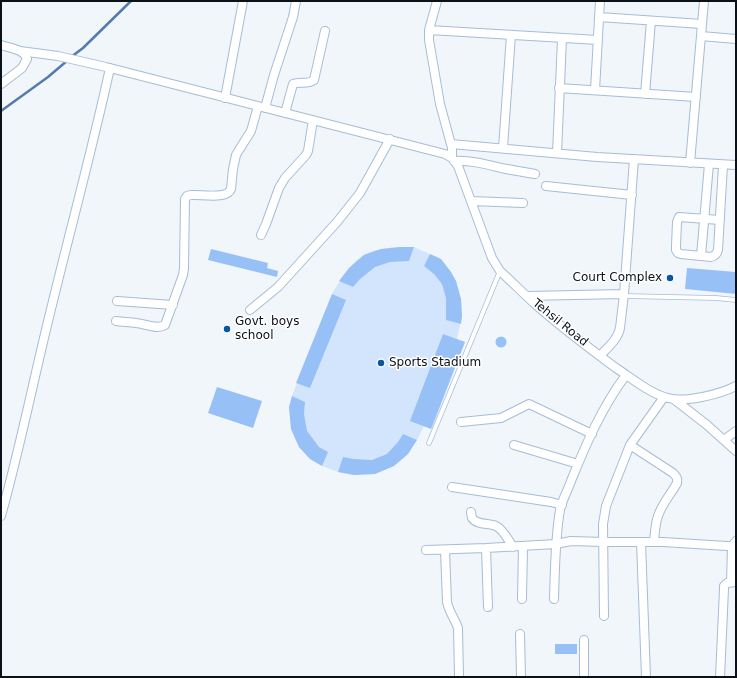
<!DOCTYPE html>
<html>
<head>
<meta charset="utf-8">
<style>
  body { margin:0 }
  #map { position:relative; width:737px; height:678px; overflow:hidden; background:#f1f6fb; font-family:"DejaVu Sans",sans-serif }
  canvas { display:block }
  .frame { position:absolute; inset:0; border:2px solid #0a1119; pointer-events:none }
</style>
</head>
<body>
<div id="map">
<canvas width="737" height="678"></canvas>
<div class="frame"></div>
</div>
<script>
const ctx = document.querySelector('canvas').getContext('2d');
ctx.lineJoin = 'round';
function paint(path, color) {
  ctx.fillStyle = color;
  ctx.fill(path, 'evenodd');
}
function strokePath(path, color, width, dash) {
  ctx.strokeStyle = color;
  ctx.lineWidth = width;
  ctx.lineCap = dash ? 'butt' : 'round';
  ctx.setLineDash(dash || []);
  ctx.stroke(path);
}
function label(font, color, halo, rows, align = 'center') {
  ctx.font = font + ' "DejaVu Sans",sans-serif';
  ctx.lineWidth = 3;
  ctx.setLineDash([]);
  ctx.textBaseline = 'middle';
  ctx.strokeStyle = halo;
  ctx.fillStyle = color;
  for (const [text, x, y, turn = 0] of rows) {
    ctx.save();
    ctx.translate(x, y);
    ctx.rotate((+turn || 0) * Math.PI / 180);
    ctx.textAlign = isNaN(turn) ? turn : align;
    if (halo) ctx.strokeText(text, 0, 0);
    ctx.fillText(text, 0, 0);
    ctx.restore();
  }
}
const green = new Path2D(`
  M400,247h14l27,12 10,13 5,9 5,18 1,17 -5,23 8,3 -33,87 -8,-3 -7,14 -9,14 -14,12 -19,8 -21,1 -16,-3 -16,-6 -12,-7 -11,-12 -8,-18 -2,-22 3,-11 40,-102c8,-14 17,-29 31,-39 10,-6 25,-7 37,-8z`);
const stream = new Path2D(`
  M71,57l12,-9 48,-47
  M1,111l47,-34 20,-17`);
const building = new Path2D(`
  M400,247h14l-5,14 -19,1 -15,5 -15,12 -7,8 -14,-6 10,-13 15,-13 17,-6z
  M211,249l57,14 -1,5 11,3 -1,6 -69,-17z
  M430,254l11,5 10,13 5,9 5,18 1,17 -1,8 -15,-4v-22l-4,-14 -8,-10 -10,-8z
  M687,268l49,4v22l-51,-5z
  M332,294l14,6 -36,88 -14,-5z
  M443,334l22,8 -34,87 -21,-8z
  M495.5 342a5.5 5.5 0 1 1 11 0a5.5 5.5 0 1 1-11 0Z
  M217,387l45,14 -9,27 -45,-15z
  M292,396l13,6 -1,12 3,17 12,16 9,5 -6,14 -12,-7 -11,-12 -8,-18 -2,-22z
  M403,434l14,6 -9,14 -14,12 -19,8 -21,1 -16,-3 5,-15 11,2 18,1 15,-6 11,-12z
  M555,644h22v10h-22z`);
const service = new Path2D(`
  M624,296l92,2 20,2
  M429,443l71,-172`);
const minor = new Path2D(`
  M437,1l-8,29v10l11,64 12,44v10
  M599,17l103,7
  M429,30l169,10
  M701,36l35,3
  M1,45c9,3 23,4 26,14l-5,9 -21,16
  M20,51l38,5 48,11 339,87 7,4 6,8 34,92 8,13c12,11 23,22 35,33 26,23 54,44 81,64 17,11 33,25 52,30 17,5 53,-4 68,-12
  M559,88l137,9
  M595,90l5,-89
  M645,94l6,-73
  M225,98l18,-97
  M265,108l9,-33 19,-58 3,-16
  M285,113l8,-29c7,-3 15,1 21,-4l11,-49
  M451,144l146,13 139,8
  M503,148l8,-113
  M557,153l5,-114
  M454,161c16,-1 31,3 47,7 11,2 22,4 34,6
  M690,163l14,-162
  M546,186l86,9
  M471,201l52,2
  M720,220l-41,-3 -2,5 -1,24v4l2,3 3,1 30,3c4,-1 6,-3 7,-7l5,-85
  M261,235l5,-11 13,-36 6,-10 21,-23 2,-4 5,-31
  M701,256l8,-92
  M527,296l97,-2
  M117,301l56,4
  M250,310l28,-23 59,-65 23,-29 30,-54
  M116,321c7,1 14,1 20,2 10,1 21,7 29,2l18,-50 1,-7 1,-69 2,-3 4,-1c10,-1 36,5 40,-6l2,-20 3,-14 3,-5 12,-19 7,-25
  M600,356c8,-9 18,-17 20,-28l4,-34 10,-135
  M675,400l32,25 29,26
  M461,422l40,-4 28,-14 63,30
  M724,440l12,-9
  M514,445l64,19
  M630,445l43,28c3,3 5,5 4,10 -6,11 -15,21 -19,33 -3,8 -3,17 -4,26
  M452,487l99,15 11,3
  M471,512l1,6c5,7 16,5 24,8 8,4 12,14 17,21
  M1,516c20,-71 34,-144 52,-215 19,-78 40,-155 57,-233
  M641,542l5,135
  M486,548l2,59
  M426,550l60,-2 70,-4 15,-3 33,1h59l64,4h5l4,-5
  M445,550l2,52c2,10 8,17 11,26l1,49
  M731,582l1,-36
  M522,599l1,-53
  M554,599c1,-30 1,-60 6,-89 2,-10 8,-20 11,-29 15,-37 31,-74 55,-106
  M604,616l-1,-92 3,-18 24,-61 34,-48
  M520,634l1,43
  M584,640v37
  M720,677l4,-88v-3l3,-3 9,-1`);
const markers = [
  [670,278,4,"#0658a6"],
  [227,329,4,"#0658a6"],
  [381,363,4,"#0658a6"]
];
const poiNames = [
  ["Court Complex",662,278,"right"],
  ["Govt. boys",235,322],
  ["school",235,336],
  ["Sports Stadium",389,363]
];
const streetNames = [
  ["Tehsil Road",560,323,39]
];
paint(green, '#d3e5fc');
strokePath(stream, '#547baa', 2.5);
paint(building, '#97c1f6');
strokePath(service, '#a7bcd5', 5.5);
strokePath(minor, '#a7bcd5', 10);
strokePath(service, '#fff', 4);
strokePath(minor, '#fff', 8);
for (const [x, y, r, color] of markers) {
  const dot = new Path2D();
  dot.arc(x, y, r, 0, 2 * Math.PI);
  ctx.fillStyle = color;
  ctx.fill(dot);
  strokePath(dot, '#fff', 1.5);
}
label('12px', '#0a1119', '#fff', poiNames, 'left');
label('12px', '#0a1119', '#fff', streetNames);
</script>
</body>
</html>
